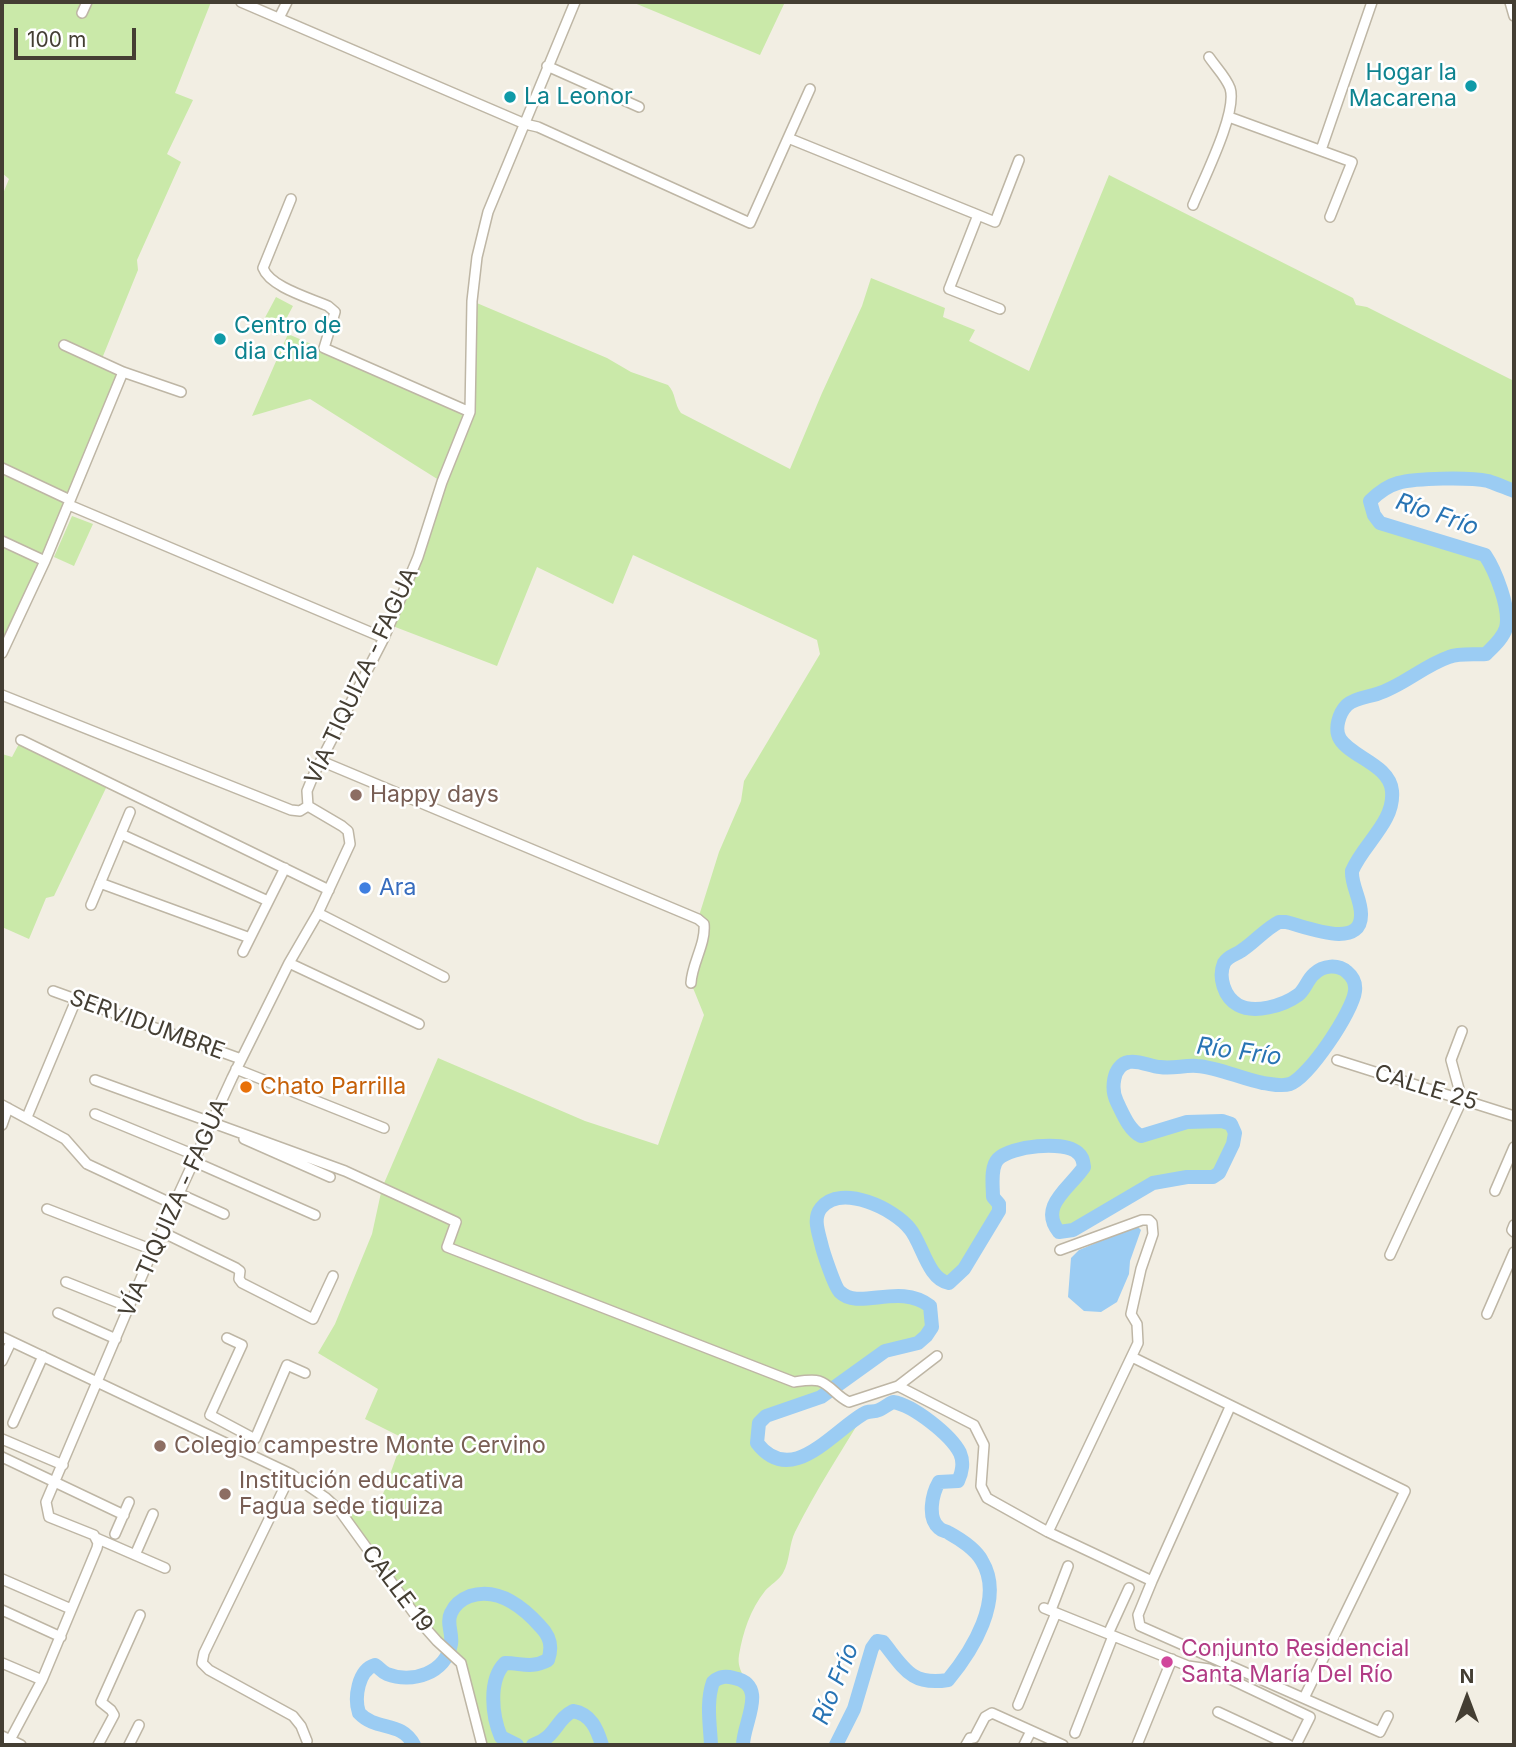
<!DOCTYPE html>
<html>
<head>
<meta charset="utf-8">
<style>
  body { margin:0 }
  #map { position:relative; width:1516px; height:1747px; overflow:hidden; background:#f2eee3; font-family:Inter,sans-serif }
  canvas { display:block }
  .frame { position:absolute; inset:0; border:4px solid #443e33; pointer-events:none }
  .north { position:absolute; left:1432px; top:1663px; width:70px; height:70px; -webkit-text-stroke:5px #fff; paint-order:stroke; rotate:0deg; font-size:19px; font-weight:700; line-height:28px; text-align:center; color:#443e33 }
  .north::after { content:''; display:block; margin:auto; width:24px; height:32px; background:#443e33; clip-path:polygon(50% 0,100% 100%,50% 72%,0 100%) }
  .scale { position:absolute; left:14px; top:28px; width:122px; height:32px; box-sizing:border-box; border:4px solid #443e33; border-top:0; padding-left:9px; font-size:21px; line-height:24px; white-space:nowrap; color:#443e33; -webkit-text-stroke:5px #fff; paint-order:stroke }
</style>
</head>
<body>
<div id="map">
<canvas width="1516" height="1747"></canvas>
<div class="frame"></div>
<div class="north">N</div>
<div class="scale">100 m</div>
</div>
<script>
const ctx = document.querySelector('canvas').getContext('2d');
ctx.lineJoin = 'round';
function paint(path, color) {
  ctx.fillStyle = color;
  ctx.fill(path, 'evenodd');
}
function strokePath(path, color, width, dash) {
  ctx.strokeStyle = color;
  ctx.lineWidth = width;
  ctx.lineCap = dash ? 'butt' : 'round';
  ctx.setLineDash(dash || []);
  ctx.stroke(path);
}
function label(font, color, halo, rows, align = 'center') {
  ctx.font = font + ' Inter,sans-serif';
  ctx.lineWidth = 5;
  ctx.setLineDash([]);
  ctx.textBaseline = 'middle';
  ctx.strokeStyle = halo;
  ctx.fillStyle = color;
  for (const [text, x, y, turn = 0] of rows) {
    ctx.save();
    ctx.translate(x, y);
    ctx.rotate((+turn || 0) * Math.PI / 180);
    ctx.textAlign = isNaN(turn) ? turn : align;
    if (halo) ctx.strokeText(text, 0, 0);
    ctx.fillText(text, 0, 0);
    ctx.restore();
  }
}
const green = new Path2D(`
  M2,2h209l-36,91 18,7 -26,54 14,8 -44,98 1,10 -37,91 22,11 -121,281v-457l7,-17 -7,-6z
  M632,2h153l-25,53z
  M1109,175l244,123 3,7 11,2 147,74v110c-8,-3 -17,-7 -26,-10 -19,-4 -72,-3 -90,2 -11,3 -20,10 -28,18l4,14 7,8 104,32c10,14 26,56 21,73 -3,10 -12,18 -20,26 -12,1 -27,-1 -37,3 -26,9 -46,29 -72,37 -9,3 -22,4 -29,11 -9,8 -14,24 -8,34 11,18 50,26 52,52 3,31 -29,53 -40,80 -1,14 9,28 9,43 1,37 -57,12 -75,8h-7c-14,7 -25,21 -38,29 -6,4 -13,5 -17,12 -6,14 0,35 14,42 16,9 45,1 60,-10 13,-10 24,-44 49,-23 6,5 9,12 8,19 -2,20 -46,86 -66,93 -8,3 -17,0 -26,-1 -20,-4 -47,-16 -66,-17 -13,-1 -24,3 -37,1 -9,-1 -22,-7 -31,-5 -17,4 -18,28 -12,40 6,12 12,29 24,34l46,-14 35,-1 9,3 4,9 -2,11 -14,29 -6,4h-26l-34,6 -80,47 -14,2c-21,-26 10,-44 25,-64 -1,-6 -1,-11 -6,-15 -14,-13 -66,-7 -79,6 -9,8 -6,27 -6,38l6,7v7l-35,58 -15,14c-21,-3 -27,-40 -39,-54 -15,-20 -69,-46 -89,-21 -8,10 -3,23 0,35 2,9 14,45 19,49 19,19 59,-10 90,14l2,21 -6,9 -8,7 -33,8 -64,46 -55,19 -7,7 -2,20c7,9 14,18 26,18 24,1 63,-35 82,-49 -24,40 -49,78 -70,120 -6,12 -5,29 -12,41 -4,7 -13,12 -18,18 -15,19 -22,41 -26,64 -3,18 11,26 14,39 3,16 -10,34 -10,51h-261l-16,-69 -29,-35 -97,-130h37l26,-73 -38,-19 13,-30 -60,-36 17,-29 37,-90 10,-46 56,-130 147,63 73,24 46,-130 -13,-32 14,-52 -7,-12 21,-67 22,-51 3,-20 76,-127 -3,-14 -184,-85 -20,49 -76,-37 -40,99 -107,-41 52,-143 -132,-83 -58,17 36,-82 182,78 2,-111 135,57 24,14 37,13c8,8 6,19 13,28l109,56 32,-76 40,-87 9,-28 74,30 -2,9 32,13 -6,11 60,30z
  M276,297l17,9 -16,30 -17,-9z
  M72,516l21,8 -19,42 -20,-9z
  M21,740l79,38 6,10 -52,108 -8,2 -17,41 -27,-12v-173l10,3z`);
const water = new Path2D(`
  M1137,1226l4,4 -11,31 -1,13 -12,28 -16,10 -17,-1 -16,-14 3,-39 8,-8z`);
const river = new Path2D(`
  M414,1745c-13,-25 -37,-13 -55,-32 -5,-15 -1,-43 16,-48 5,3 7,7 12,9 25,10 59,-1 64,-30 2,-10 -5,-21 0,-31 4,-9 11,-14 19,-17 28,-9 53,11 70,30 10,10 13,20 8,34 -17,9 -26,3 -43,3 -17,17 -13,53 -4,74l16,8
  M533,1745c23,-7 23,-26 40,-34 18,3 24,18 29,34
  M711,1745c-1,-21 -5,-43 2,-63 7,-6 13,-6 21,-4 35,7 9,45 9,67
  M836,1745l18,-36 18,-61 5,-7 6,1c21,26 28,44 65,38 24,-29 57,-81 34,-119 -6,-11 -22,-22 -33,-28 -3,-2 -7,-2 -10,-5 -12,-10 -7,-34 0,-46l19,-1c4,-8 6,-19 2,-28 -9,-18 -47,-48 -67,-51 -5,2 -9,6 -14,8 -6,3 -10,0 -16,4 -33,20 -72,73 -106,29l2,-20 7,-7 55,-19 64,-46 33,-8 8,-7 6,-9 -2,-21c-31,-24 -71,5 -90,-14 -5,-4 -17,-40 -19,-49 -3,-12 -8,-25 0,-35 20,-25 74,1 89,21 12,14 18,51 39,54l15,-14 35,-58v-7l-6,-7c0,-11 -3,-30 5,-38 13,-13 66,-19 80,-6 5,4 5,8 6,14 -14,21 -46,39 -25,65l14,-2 80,-47 34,-6h26l6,-4 14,-29 2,-11 -4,-9 -9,-3 -35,1 -46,14c-12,-6 -18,-22 -24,-34 -6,-12 -5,-37 12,-40 9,-2 21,4 31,5 13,2 24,-2 37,-1 20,1 45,13 66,17 9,1 18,4 27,1 19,-7 63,-73 65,-93 1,-8 -2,-14 -8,-19 -9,-8 -24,-7 -33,2 -7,6 -9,16 -16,21 -15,11 -44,19 -60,10 -14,-8 -20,-28 -14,-42 4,-7 11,-8 17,-12 13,-8 24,-22 38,-29h7c18,4 76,29 75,-8 0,-15 -10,-29 -9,-43 11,-27 43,-49 40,-80 -2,-26 -41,-34 -52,-52 -6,-10 -1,-26 7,-34 8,-7 21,-8 30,-11 26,-8 46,-28 72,-37 10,-4 25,-2 37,-3 8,-8 17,-16 20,-26 5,-19 -11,-58 -21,-73l-105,-32 -6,-8 -4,-14c8,-8 17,-15 28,-18 18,-5 71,-6 90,-2 9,3 18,7 26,10`);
const minor = new Path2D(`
  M241,2l284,122 13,3 212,96 38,-85 190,77 -29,74 51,20
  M1510,2l4,14
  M82,13l5,-11
  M279,18l8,-16
  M547,66l92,41
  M1229,117l123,45 -22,55
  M788,138l22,-49
  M1321,150l51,-148
  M291,199l-28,69c7,19 47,30 65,38l7,6 -11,36 146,64
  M1193,205c10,-25 45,-93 37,-117 -4,-11 -15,-22 -21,-31
  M978,215l17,7 24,-62
  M64,345l59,27 58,20
  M2,468l68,32
  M69,505l315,133
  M2,541l43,20
  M2,653l43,-92 78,-189
  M2,695l289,115 9,1 8,-5
  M21,740l308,150
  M321,761l377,158 6,5c2,20 -12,39 -13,59
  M308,806l-1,-15 7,-17 70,-136 34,-81 24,-75 28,-70 2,-111 5,-44 11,-45 87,-210
  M121,834l147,67
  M100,883l150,55
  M91,905l39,-93
  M318,913l126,64
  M243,952l42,-84
  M289,963l130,61
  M53,991l188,68
  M1337,1060l177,56
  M236,1069l148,59
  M95,1080l250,91 111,51 -9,25 347,135c7,-1 18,-3 25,-1 11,3 18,16 30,21l49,-16 76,39 10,20 -3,41 6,12 61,34 104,49 -14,34 2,11 240,106 8,-16
  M2,1105l63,34 22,25 88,41
  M95,1114l102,42
  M27,1117l49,-117
  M2,1125l6,-17
  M244,1139l86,38
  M195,1162l120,53
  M1495,1191l19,-44
  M180,1194l44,20
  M47,1209l106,41
  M1514,1225l-2,5 2,2
  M162,1232l74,36 4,3 -1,8 3,4 71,36 20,-43
  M1390,1255l72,-155 -11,-40 11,-29
  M66,1282l63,25
  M58,1313l58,26
  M1487,1314l27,-62
  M2,1337l289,137 35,24 14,13 81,112 16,18 24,22 21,82
  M227,1338l15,7 -32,70 45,24 32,-74 18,8
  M1132,1357l273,134 -101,207
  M2,1361l9,-19
  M898,1386l39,-30
  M13,1423l30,-67
  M2,1439l61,26
  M2,1457l122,58
  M291,1474l-87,179 -2,10 7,7 84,46 8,10 6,15
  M1048,1532l90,-189 -1,-19 -6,-10 10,-45 12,-35 -1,-11 -3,-3h-7l-82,30
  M115,1534l14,-32
  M96,1538l69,30
  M135,1555l18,-41
  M2,1579l69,30
  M1152,1581l78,-174
  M1044,1608l144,58 21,3 101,48 -14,28
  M2,1610l59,27
  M1051,1610l17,-44
  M1108,1634l21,-46
  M2,1663l40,17
  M1018,1705l38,-92
  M1218,1712l71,33
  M1075,1733l38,-97
  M2,1736l19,9
  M2,1745l8,-5 32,-60 55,-132 1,-5 -4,-8 -45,-18 -3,-15 107,-252 79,-172 57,-115 29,-50 32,-69 -2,-13 -6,-5 -34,-20
  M98,1745l16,-30 -3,-5 -10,-8 39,-87
  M129,1745l10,-20
  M966,1745l4,-7h4l11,-21 7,-4 71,32
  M1024,1745l7,-14
  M1137,1745l35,-86`);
const markers = [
  [1471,86,7,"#0f9aa8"],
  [510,97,7,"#0f9aa8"],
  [220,339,7,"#0f9aa8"],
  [356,795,7,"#8d6e63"],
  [365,888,7,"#3f7fe0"],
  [246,1087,7,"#e8710a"],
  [160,1446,7,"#8d6e63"],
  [225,1494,7,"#8d6e63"],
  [1167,1662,7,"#d1479c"]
];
const cultureNames = [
  ["Hogar la",1457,73,"right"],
  ["Macarena",1457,99,"right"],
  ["La Leonor",524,97],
  ["Centro de",234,326],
  ["dia chia",234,352]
];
const streetNames = [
  ["VÍA TIQUIZA - FAGUA",362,676,-65],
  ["SERVIDUMBRE",147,1025,20],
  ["CALLE 25",1426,1088,17],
  ["VÍA TIQUIZA - FAGUA",174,1208,-66],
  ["CALLE 19",397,1589,53]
];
const educationNames = [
  ["Happy days",370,795],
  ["Colegio campestre Monte Cervino",174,1446],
  ["Institución educativa",239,1481],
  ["Fagua sede tiquiza",239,1507]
];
const shopNames = [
  ["Ara",379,888]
];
const foodNames = [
  ["Chato Parrilla",260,1087]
];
const hotelNames = [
  ["Conjunto Residencial",1181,1649],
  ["Santa María Del Río",1181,1675]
];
const waterNames = [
  ["Río Frío",1437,515,19],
  ["Río Frío",1239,1052,8],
  ["Río Frío",836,1684,-68]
];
paint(green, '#cae9a9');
paint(water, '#9bccf3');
strokePath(river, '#9bccf3', 14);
strokePath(minor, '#beb6a5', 12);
strokePath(minor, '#fff', 9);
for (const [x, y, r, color] of markers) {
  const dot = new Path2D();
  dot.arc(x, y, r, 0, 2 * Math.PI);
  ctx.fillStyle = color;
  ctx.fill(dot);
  strokePath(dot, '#fff', 2.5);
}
label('23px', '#0d838f', '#fff', cultureNames, 'left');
label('23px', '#443e33', '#fff', streetNames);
label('23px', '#785e54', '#fff', educationNames, 'left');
label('23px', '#366cbe', '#fff', shopNames, 'left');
label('23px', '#c56008', '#fff', foodNames, 'left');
label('23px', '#b23c85', '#fff', hotelNames, 'left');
label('italic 24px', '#2874b4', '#fff', waterNames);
</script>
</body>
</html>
